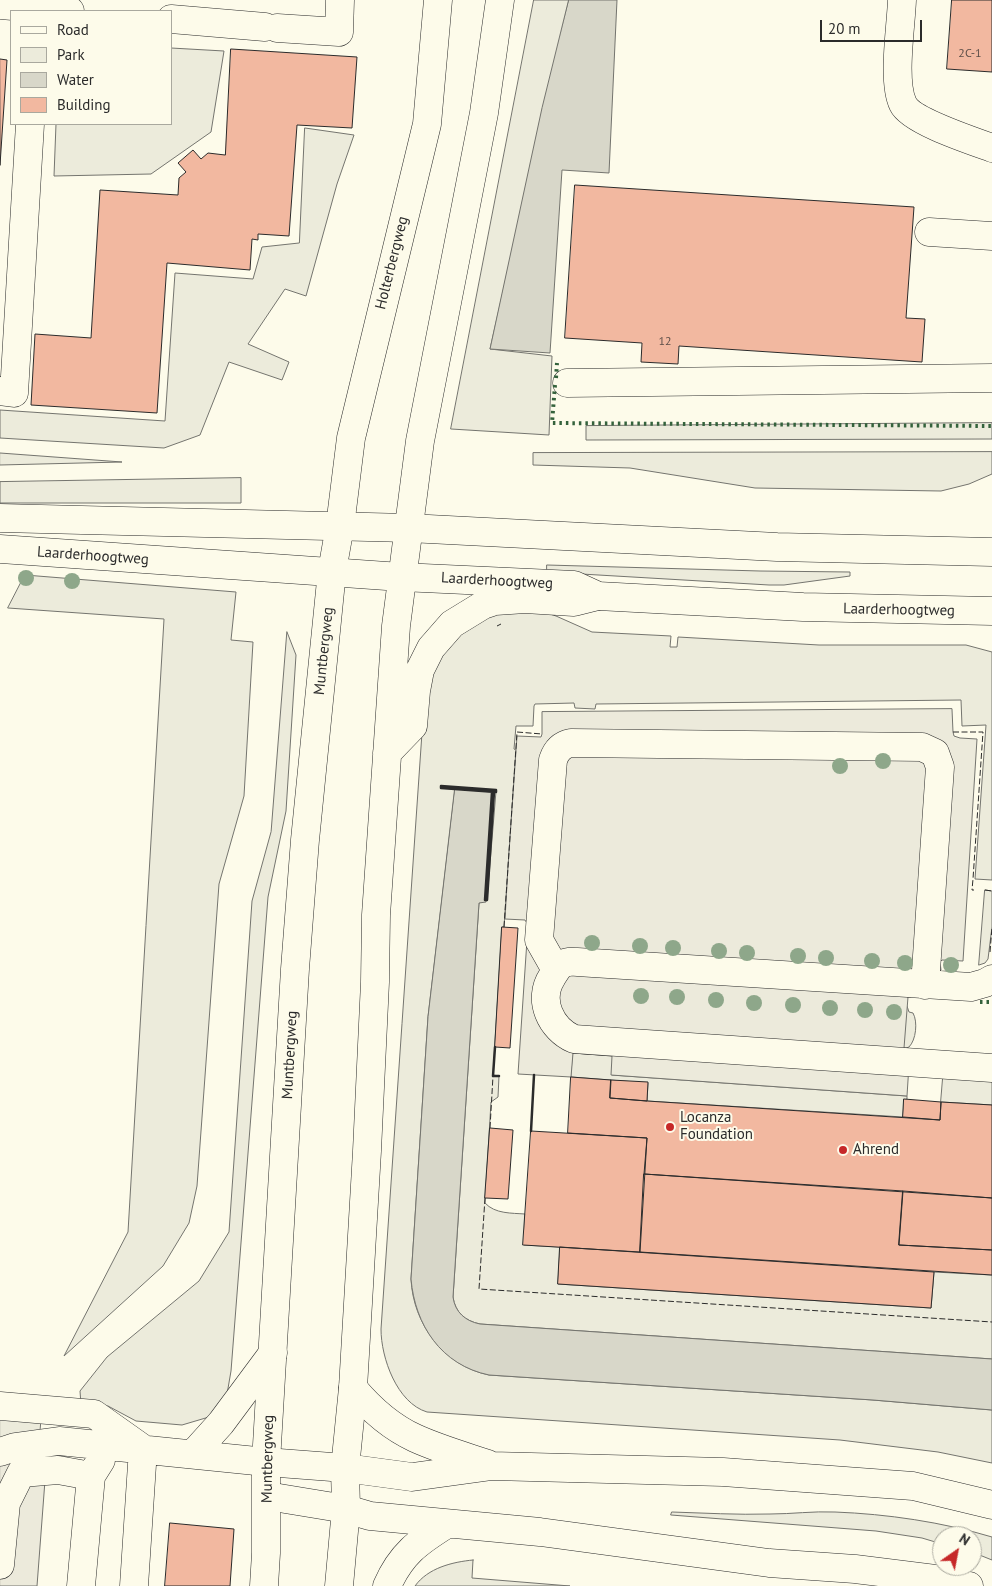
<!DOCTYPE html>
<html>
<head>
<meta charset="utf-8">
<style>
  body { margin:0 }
  #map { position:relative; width:992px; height:1586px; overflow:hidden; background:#fdfbea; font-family:"PT Sans",sans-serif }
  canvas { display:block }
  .legend { position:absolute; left:10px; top:10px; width:162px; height:115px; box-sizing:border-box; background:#fdfbea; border:1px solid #a9a89e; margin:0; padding:6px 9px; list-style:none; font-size:15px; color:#2b2b2b }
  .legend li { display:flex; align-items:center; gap:10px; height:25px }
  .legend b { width:25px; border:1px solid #a9a89e }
  .north { position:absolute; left:932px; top:1526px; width:50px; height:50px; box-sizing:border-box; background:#fdfbea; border:1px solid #a9a89e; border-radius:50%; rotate:33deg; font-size:14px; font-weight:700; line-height:20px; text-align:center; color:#2b2b2b }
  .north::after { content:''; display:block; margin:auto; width:18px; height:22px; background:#c62828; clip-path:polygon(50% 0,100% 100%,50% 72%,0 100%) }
  .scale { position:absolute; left:820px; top:20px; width:102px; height:22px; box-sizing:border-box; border:2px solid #2b2b2b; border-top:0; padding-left:6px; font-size:15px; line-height:18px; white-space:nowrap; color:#2b2b2b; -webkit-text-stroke:4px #fdfbea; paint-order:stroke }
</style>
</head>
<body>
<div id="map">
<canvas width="992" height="1586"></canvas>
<ul class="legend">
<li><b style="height:6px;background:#fdfbea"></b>Road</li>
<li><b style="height:14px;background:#ecebdb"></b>Park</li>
<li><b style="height:14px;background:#d8d7c9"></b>Water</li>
<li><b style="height:14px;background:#f2b8a0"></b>Building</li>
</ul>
<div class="north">N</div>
<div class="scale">20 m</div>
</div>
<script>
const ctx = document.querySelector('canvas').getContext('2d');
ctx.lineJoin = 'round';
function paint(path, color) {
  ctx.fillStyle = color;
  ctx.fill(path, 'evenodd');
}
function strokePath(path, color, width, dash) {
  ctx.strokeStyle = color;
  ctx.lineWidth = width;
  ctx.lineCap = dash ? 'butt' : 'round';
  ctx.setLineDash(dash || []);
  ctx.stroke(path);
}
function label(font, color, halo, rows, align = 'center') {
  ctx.font = font + ' "PT Sans",sans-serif';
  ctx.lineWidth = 4;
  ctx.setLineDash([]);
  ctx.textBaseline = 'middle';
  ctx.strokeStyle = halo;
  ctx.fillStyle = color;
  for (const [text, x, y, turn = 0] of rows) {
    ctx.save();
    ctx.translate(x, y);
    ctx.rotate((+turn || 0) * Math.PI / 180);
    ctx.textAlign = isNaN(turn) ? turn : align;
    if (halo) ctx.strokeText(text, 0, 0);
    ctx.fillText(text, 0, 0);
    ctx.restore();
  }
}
const green = new Path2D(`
  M534,0h35l-79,349 62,7 -3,79 -98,-6z
  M171,48l53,3 -13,81 -60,42 -97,2 2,-52h115z
  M305,128l49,7 -17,49 -31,112 -21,-7 -37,55 41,18 -7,18 -53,-18 -29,73 -36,13 -164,-10v-28l165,11 10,-148 78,6 9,-32 37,-4z
  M992,423v16l-406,1v-14z
  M992,452v22l-23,10 -28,7 -186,-3 -125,-20 -97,-3v-12z
  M0,453l122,9 -122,3z
  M241,478v25h-241v-21z
  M547,565l213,6 90,1v4l-66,9h-15l-222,-13z
  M25,575l211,17 -5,48 22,2 -9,154 -25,88 -22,302 -8,37 -26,43 -99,90 64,-124 36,-613 -156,-11z
  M538,610l18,6 36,16 79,4 -1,11h7l1,-10 141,8h147l26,7v228l-17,-1 11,-154 -24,1 -1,-26 -365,4 -1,5 -20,-1 -1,-5 -39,1 -1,2 -1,20h-17l-2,23 2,1 -12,177h-2l-9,148 6,1 -1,21 -7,5 -6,101c10,11 27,10 40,11l-1,31 36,2 -2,37 373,24 3,-36 58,3v84l-512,-35c-15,-3 -25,-12 -27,-27l26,-394 8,-3 9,-109 -55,-5v2l14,1 -27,228 -17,262c2,45 33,87 78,96l384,25 119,10v53l-54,-11 -98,-12 -413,-28c-30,-9 -46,-54 -46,-83l42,-611 9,-47 22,-32 39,-25z
  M287,632l9,23 -10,156 -18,86 -37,474 -5,29 -17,17 -27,8 -46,-4 -28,-15 -27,-1 -1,-14 27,-34 92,-76 30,-49 23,-331 19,-69z
  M985,890l7,1v36l-4,32 -3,4 -6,2z
  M790,997l117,9 2,6 4,1c5,9 3,27 -4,34l-5,2z
  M573,1053l40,3 -1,19 295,21v3l-3,1 -1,17 -256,-16 1,-18 -77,-6z
  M943,1078l49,3v24l-51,-3z
  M0,1416l41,3 -1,12 -40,9z
  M672,1512c32,1 65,3 98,2 22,0 43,-3 65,-2 52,2 107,10 157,25v23l-20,-8v-16h-30v8l-20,-6 -46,-7 -205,-16z
  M473,1560l-1,18 98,8h-155c13,-18 37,-24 58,-26z`);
const parking = new Path2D(`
  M952,709l1,23 1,4 6,2 17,1 -14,222 -21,-1 -2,2 1,8 -30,27h-3l-4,51 6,1 -3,47 -296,-21 1,-19 -39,-3 -2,24 -53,-3 10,-149 -3,-5 -20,-1 3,-52 9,-131 24,1 1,-3v-22z
  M0,1451l47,3 -10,132h-37z`);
const water = new Path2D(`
  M569,0h48l-8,173 -47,-3 -12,183 -60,-4 52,-241z
  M455,789l37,3 -6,110 -7,1 -26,394c2,15 12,24 27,27l512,35v51l-119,-10 -384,-25c-48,-10 -74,-50 -78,-96l17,-262z`);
const building = new Path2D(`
  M952,0h40v72l-45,-3z
  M231,49l126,8 -5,71 -55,-3 -8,111 -31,-2v6l-6,-1 -2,31 -83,-7 -10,150 -126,-8 4,-71 56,4 9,-148 78,5 1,-17 7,-6 -8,-9 15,-13 8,9 7,-6 17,2z
  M0,59l7,1 -7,105z
  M575,185l339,22 -8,111 19,1 -3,43 -243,-16 -1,18 -37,-2 1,-19 -77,-5z
  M502,927l16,1 -8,120 -15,-1z
  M571,1077l40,3 -1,18 37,3 293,19 1,-18 51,3v93l-348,-24 3,-36 -79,-5z
  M611,1080l37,2 -1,19 -37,-3z
  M904,1099l37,3 -1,18 -37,-3z
  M490,1128l23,2 -5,69 -23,-1z
  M531,1131l116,7 -7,114 -117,-7z
  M644,1174l259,17 -4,54 93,5v25l-352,-23z
  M903,1191l89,7v52l-93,-5z
  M560,1247l374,25 -3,36 -373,-24z
  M170,1523l64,6 -4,57h-65z`);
const minor = new Path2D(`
  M902,0c-1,27 -10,81 1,104 8,17 70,37 89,44
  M0,5l70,6
  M171,19l94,8
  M277,28l62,4 1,-32
  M929,232l63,4
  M567,383l425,-5
  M0,391l14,2 16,-269
  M0,518l409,10 368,19 215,5
  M0,549l401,28 173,8 24,11 205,11 189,4
  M556,970l-17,-30 14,-180c3,-9 8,-15 18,-17l351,4 13,6 5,14 -15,218
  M992,979l-7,4 -14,4 -394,-25c-3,0 -9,-1 -12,1 -6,2 -10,9 -13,14 -15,23 -1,52 22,62l418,29
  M0,1406l94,8 48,34
  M0,1452l15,-5 44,-6 207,21
  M193,1454l28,-31 52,-70
  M0,1565l6,-62 15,-30 37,-3 33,6
  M81,1586l10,-110 10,-16
  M134,1586l9,-137`);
const major = new Path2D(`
  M387,753l26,-27 3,-35 4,-21 11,-22 21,-24 31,-19 12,-4 30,-2 49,3 24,-6
  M264,1586l2,-33v-91l29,-493 10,-129 27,-269 8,-45 11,-88 76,-314 11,-124
  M339,1586l7,-77 -1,-41 8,-80 14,-237 8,-169 1,-67 20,-289 24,-185 64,-328 16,-113`);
const highway = new Path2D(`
  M353,1388c16,19 38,39 62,50 24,11 49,18 73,26
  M266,1462l79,6 67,9 80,-11 231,6 190,14 79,19
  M267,1496l79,13 24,7 170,16 229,31 86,6 80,10 34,7
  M387,1586c14,-32 31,-44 60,-62`);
const hedge = new Path2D(`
  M556,378l1,-15
  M555,385l-3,38 440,3
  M980,1002h12`);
const fence = new Path2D(`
  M497,626l4,-2
  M953,732h30l-10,147 -1,11h2
  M985,890l7,1
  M504,927l13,-195 25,2
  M990,952l2,-25
  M490,1128l3,-52
  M485,1198l-6,91 513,33`);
const wall = new Path2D(`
  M441,786l55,4v2l-55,-4z
  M492,792h2l-7,108h-2z
  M495,1047l-2,29h6
  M531,1131l3,-56`);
const trees = [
  [26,578],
  [72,581],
  [883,761],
  [840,766],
  [592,943],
  [640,946],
  [673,948],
  [719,951],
  [747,953],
  [798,956],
  [826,958],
  [872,961],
  [905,963],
  [951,965],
  [641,996],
  [677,997],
  [716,1000],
  [754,1003],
  [793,1005],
  [830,1008],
  [865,1010],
  [894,1012]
];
const markers = [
  [670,1127,5,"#c62828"],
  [843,1150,5,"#c62828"]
];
const numberNames = [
  ["2C-1",970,54],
  ["12",665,342]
];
const streetNames = [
  ["Holterbergweg",392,263,-76],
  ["Laarderhoogtweg",93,556,4],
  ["Laarderhoogtweg",497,581,3],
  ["Laarderhoogtweg",899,610,1],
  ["Muntbergweg",324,651,-84],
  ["Muntbergweg",290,1055,-87],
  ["Muntbergweg",268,1459,-89]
];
const poiNames = [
  ["Locanza",680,1118],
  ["Foundation",680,1135],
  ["Ahrend",853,1150]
];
paint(green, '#ecebdb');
strokePath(green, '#74746e', 1);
paint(parking, '#eceadb');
strokePath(parking, '#74746e', 1);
paint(water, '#d8d7c9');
strokePath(water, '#74746e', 1);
paint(building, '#f2b8a0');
strokePath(building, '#2b2b2b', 1);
strokePath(minor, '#2b2b2b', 29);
strokePath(major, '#2b2b2b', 29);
strokePath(highway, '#2b2b2b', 29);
strokePath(minor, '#fdfbea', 28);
strokePath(major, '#fdfbea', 28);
strokePath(highway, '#fdfbea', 28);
strokePath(hedge, '#34623c', 4, [2.5, 4]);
strokePath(fence, '#2b2b2b', 1, [6, 2.5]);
strokePath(wall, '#2b2b2b', 2.5);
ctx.fillStyle = '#8ea78a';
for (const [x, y] of trees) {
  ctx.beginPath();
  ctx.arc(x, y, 8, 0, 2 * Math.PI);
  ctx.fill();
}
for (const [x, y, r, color] of markers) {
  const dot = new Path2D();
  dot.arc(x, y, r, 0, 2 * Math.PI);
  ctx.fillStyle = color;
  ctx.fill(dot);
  strokePath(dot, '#fdfbea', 2);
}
label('12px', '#5d4e48', null, numberNames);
label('15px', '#2b2b2b', '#fdfbea', streetNames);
label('15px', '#2b2b2b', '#fdfbea', poiNames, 'left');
</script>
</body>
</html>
